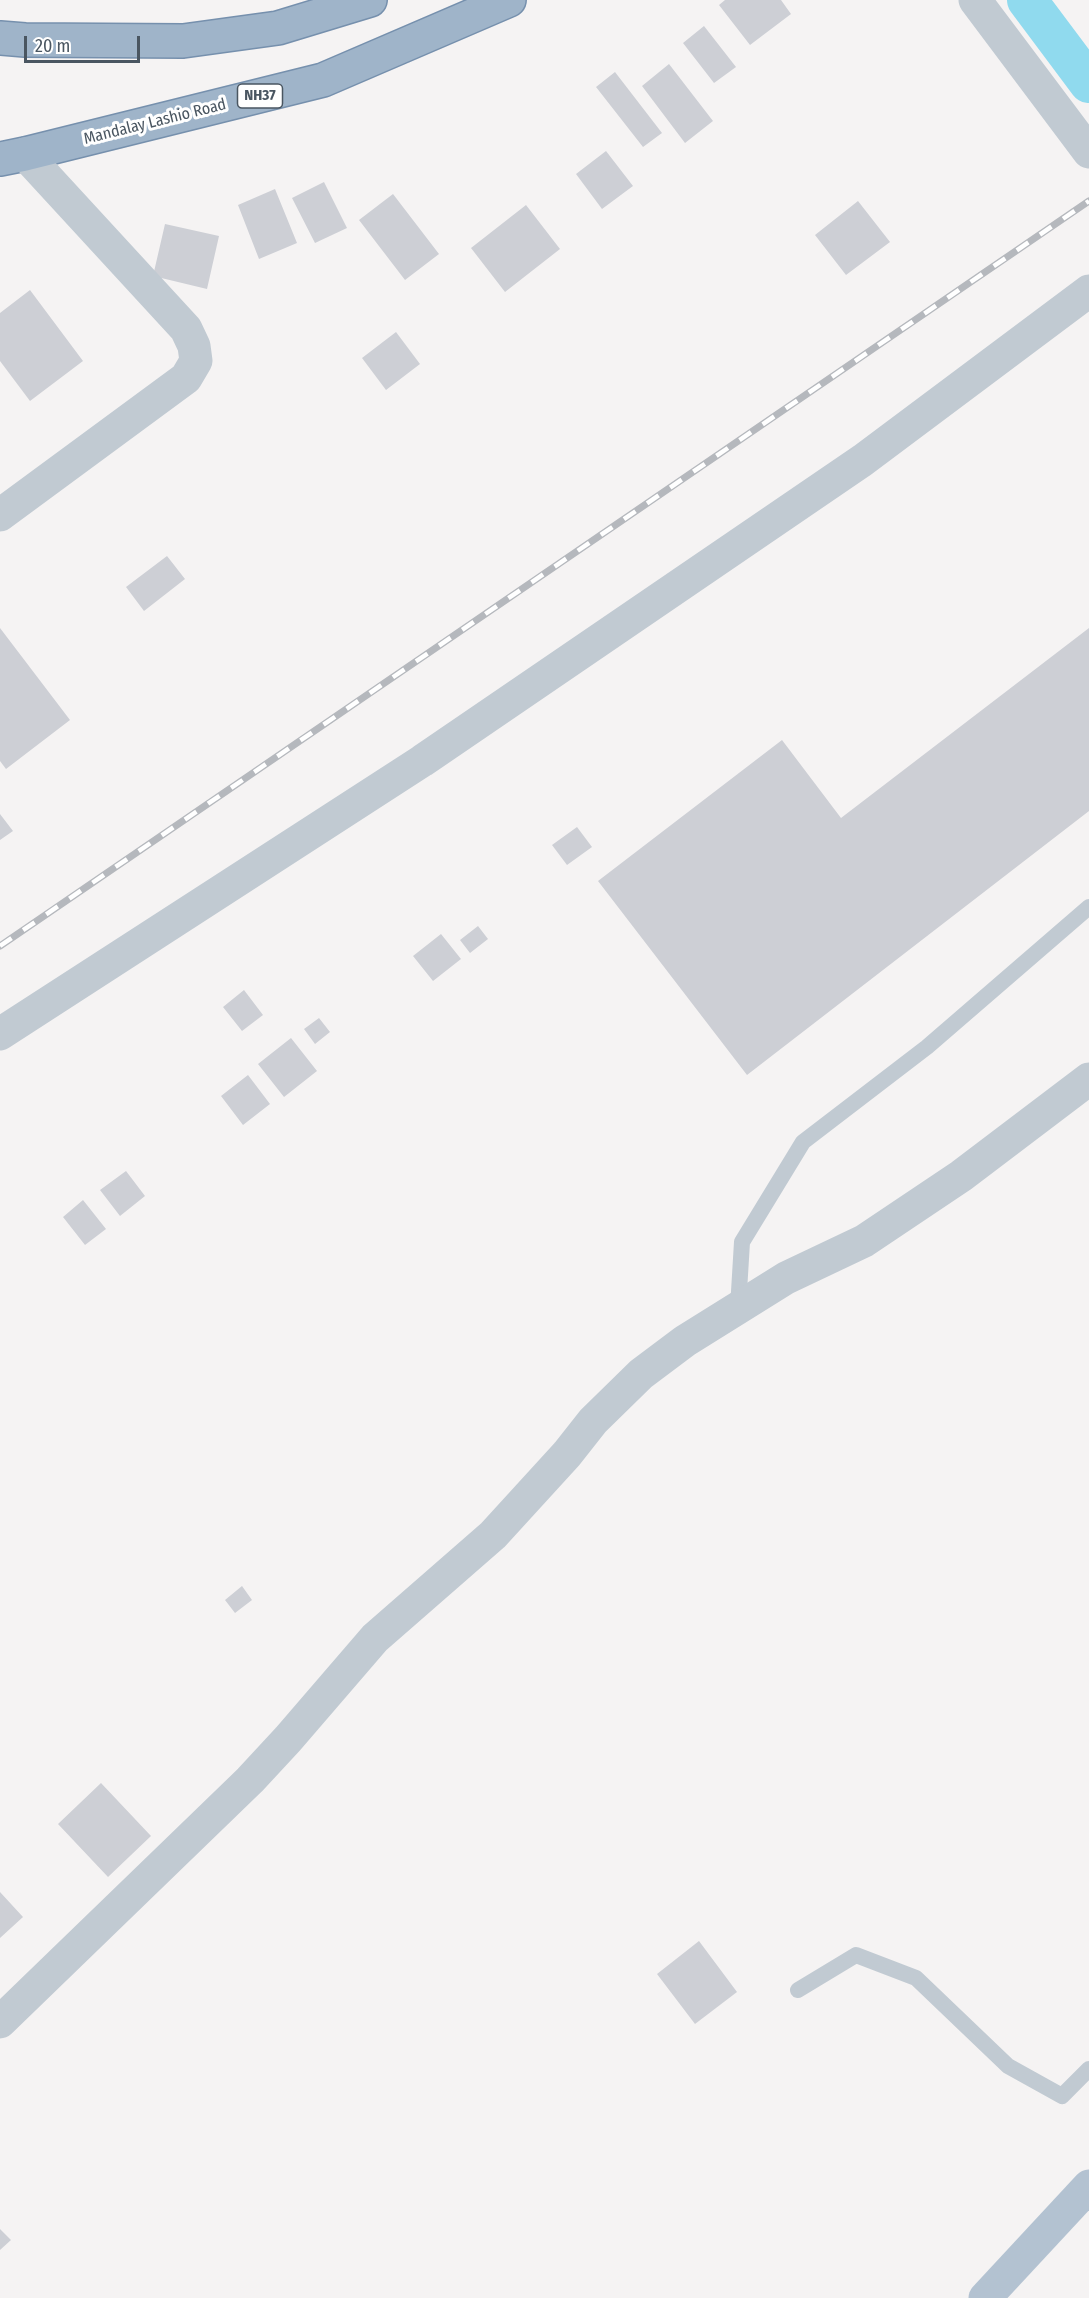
<!DOCTYPE html>
<html>
<head>
<meta charset="utf-8">
<style>
  body { margin:0 }
  #map { position:relative; width:1089px; height:2298px; overflow:hidden; background:#f5f3f3; font-family:"Fira Sans Condensed",sans-serif }
  canvas { display:block }
  .scale { position:absolute; left:24px; top:36px; width:116px; height:27px; box-sizing:border-box; border:3px solid #4a5661; border-top:0; padding-left:8px; font-size:18px; line-height:21px; white-space:nowrap; color:#4a5661; -webkit-text-stroke:4px #fff; paint-order:stroke }
</style>
</head>
<body>
<div id="map">
<canvas width="1089" height="2298"></canvas>
<div class="scale">20 m</div>
</div>
<script>
const ctx = document.querySelector('canvas').getContext('2d');
ctx.lineJoin = 'round';
function strokePath(path, color, width, dash) {
  ctx.strokeStyle = color;
  ctx.lineWidth = width;
  ctx.lineCap = dash ? 'butt' : 'round';
  ctx.setLineDash(dash || []);
  ctx.stroke(path);
}
function paint(path, color) {
  ctx.fillStyle = color;
  ctx.fill(path, 'evenodd');
}
function label(font, color, halo, rows, align = 'center') {
  ctx.font = font + ' "Fira Sans Condensed",sans-serif';
  ctx.lineWidth = 6;
  ctx.setLineDash([]);
  ctx.textBaseline = 'middle';
  ctx.strokeStyle = halo;
  ctx.fillStyle = color;
  for (const [text, x, y, turn = 0] of rows) {
    ctx.save();
    ctx.translate(x, y);
    ctx.rotate((+turn || 0) * Math.PI / 180);
    ctx.textAlign = isNaN(turn) ? turn : align;
    if (halo) ctx.strokeText(text, 0, 0);
    ctx.fillText(text, 0, 0);
    ctx.restore();
  }
}
const canal = new Path2D(`
  M1027,0l62,83`);
const building = new Path2D(`
  M725,0h56l10,14 -41,31 -31,-40z
  M704,26l32,41 -22,16 -31,-40z
  M669,64l44,57 -28,22 -43,-57z
  M615,72l47,61 -19,14 -47,-60z
  M606,151l27,35 -31,23 -26,-35z
  M324,182l23,46 -32,15 -23,-45z
  M275,189l22,54 -38,16 -21,-54z
  M393,194l46,60 -34,26 -46,-60z
  M858,201l32,41 -44,33 -31,-40z
  M526,205l34,44 -55,43 -34,-44z
  M165,224l54,12 -12,53 -54,-13z
  M30,290l53,71 -53,40 -30,-40v-48z
  M396,332l24,32 -34,26 -24,-32z
  M167,556l18,23 -41,32 -18,-24z
  M0,628l70,92 -64,49 -6,-8z
  M1089,628v183l-342,264 -149,-194 184,-141 59,78z
  M0,814l13,17 -13,9z
  M577,827l15,20 -25,18 -15,-20z
  M478,926l10,13 -18,14 -10,-13z
  M441,934l20,25 -28,22 -20,-25z
  M244,990l19,25 -21,16 -19,-24z
  M319,1018l11,14 -15,12 -11,-15z
  M291,1038l26,33 -33,26 -26,-33z
  M248,1075l22,29 -27,21 -22,-29z
  M126,1171l19,25 -25,20 -20,-26z
  M83,1200l23,29 -21,16 -22,-28z
  M242,1586l10,14 -17,13 -10,-13z
  M101,1783l50,53 -43,41 -50,-53z
  M0,1892l23,25 -23,21z
  M699,1941l38,51 -42,32 -38,-50z
  M0,2229l11,11 -11,10z`);
const service = new Path2D(`
  M738,1308l4,-66 61,-100 124,-95 162,-140
  M798,1990l58,-35 60,23 92,88 54,30 27,-27`);
const minor = new Path2D(`
  M975,0l114,152
  M0,515l186,-137 10,-17 -2,-15 -8,-17 -161,-175
  M0,1034l422,-273 441,-301 226,-169
  M0,2022l250,-242 38,-41 87,-101 118,-103 74,-81 26,-33 48,-47 44,-33 101,-63 78,-37 97,-65 128,-97`);
const primary = new Path2D(`
  M985,2298l104,-112`);
const trunk = new Path2D(`
  M0,38l25,2 158,1 95,-13 92,-28
  M0,159l25,-5 298,-74 186,-80`);
const rail = new Path2D(`
  M0,946l1089,-745`);
const shields = [
  [260,96,45]
];
const shieldNames = [
  ["NH37",260,96]
];
const streetNames = [
  ["Mandalay Lashio Road",155,122,-14]
];
strokePath(canal, '#90daee', 40);
paint(building, '#cdcfd5');
strokePath(trunk, '#7690ad', 36);
strokePath(service, '#c1cad2', 16);
strokePath(minor, '#c1cad2', 33);
strokePath(primary, '#b3c2d1', 33);
strokePath(trunk, '#9fb4c9', 33);
strokePath(rail, '#b5b8bd', 7);
strokePath(rail, '#fff', 4.5, [14]);
for (const [x, y, w] of shields) {
  const box = new Path2D();
  box.roundRect(x - w / 2, y - 12, w, 24, 4.5);
  ctx.fillStyle = '#fff';
  ctx.fill(box);
  strokePath(box, '#4a5661', 1.5);
}
label('bold 15px', '#4a5661', null, shieldNames);
label('16px', '#4a5661', '#fff', streetNames);
</script>
</body>
</html>
